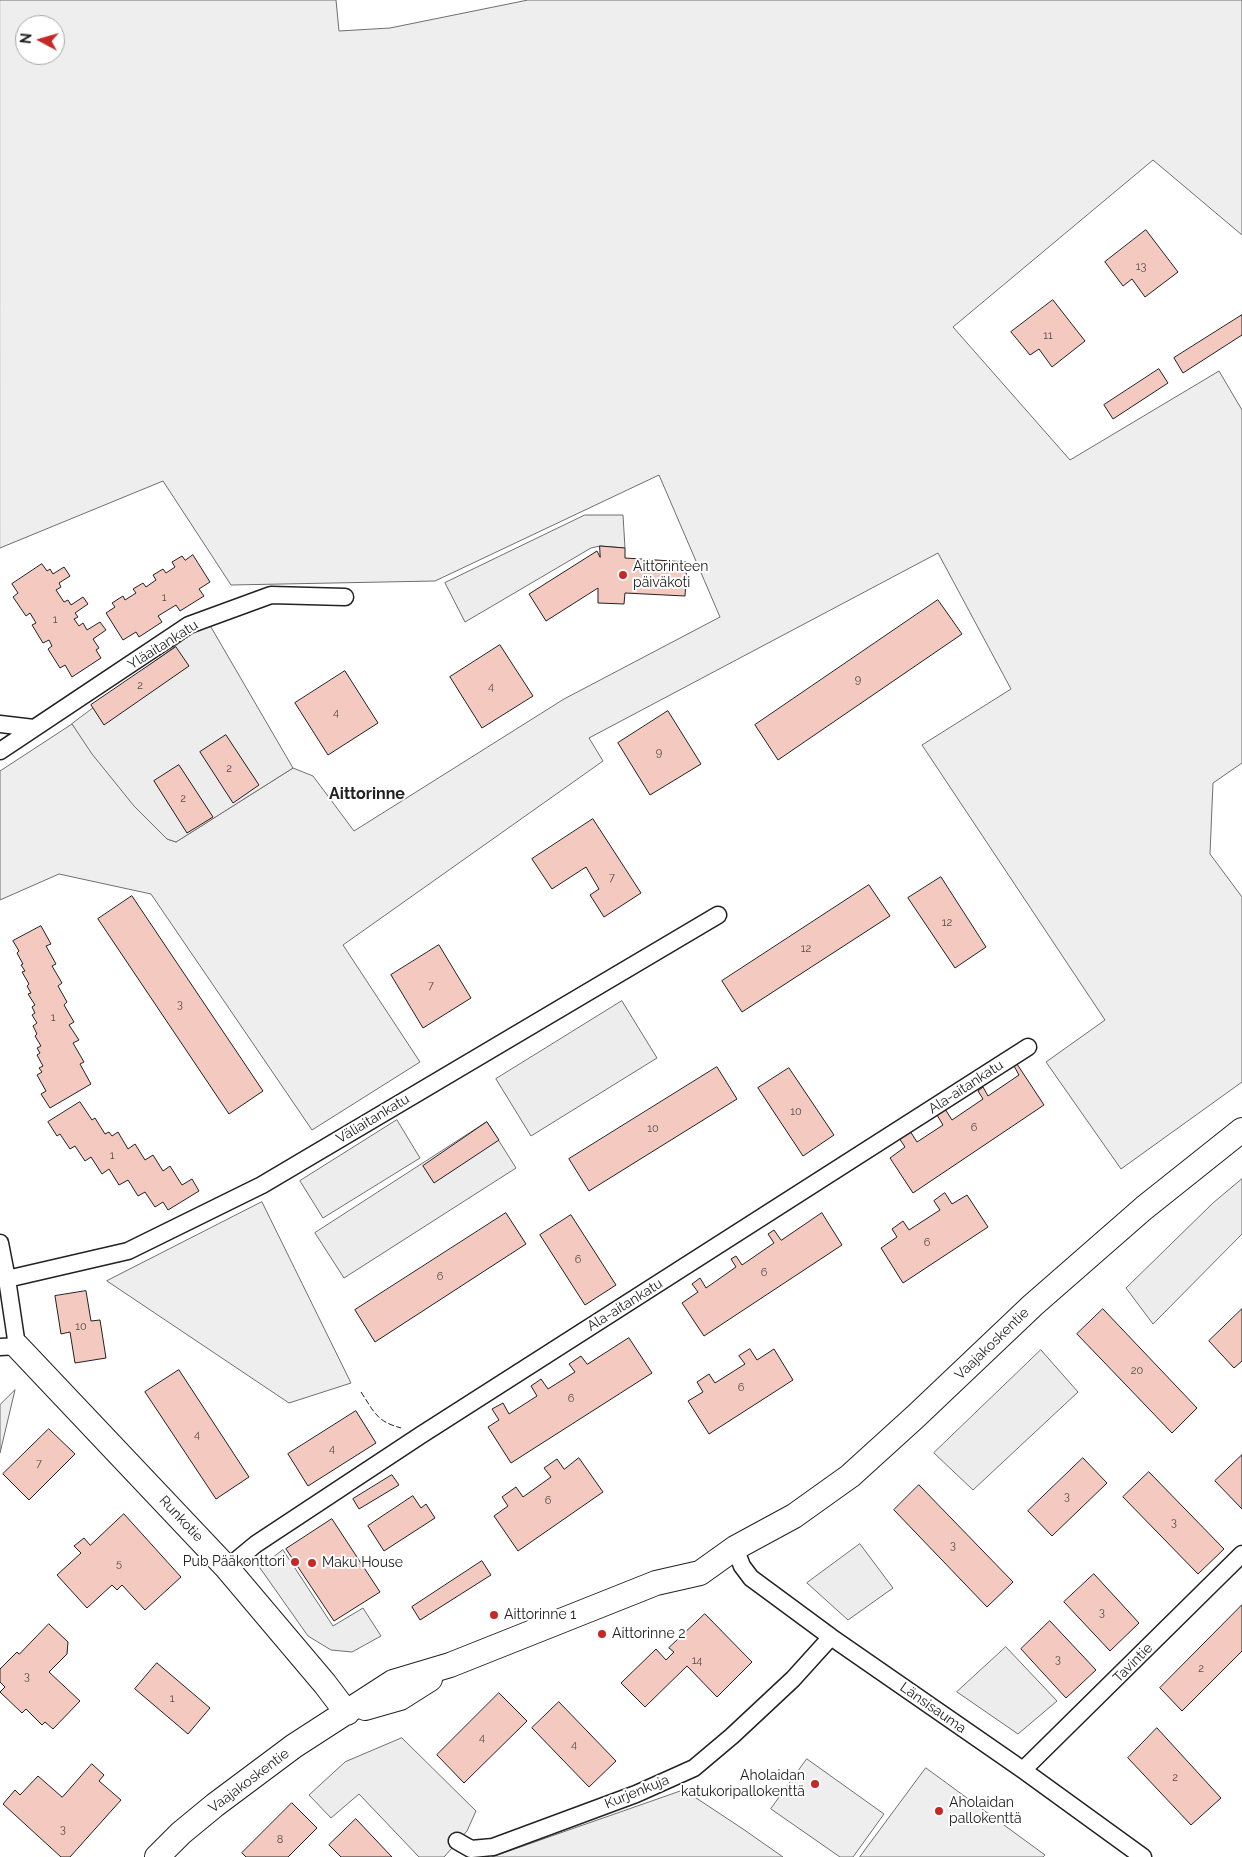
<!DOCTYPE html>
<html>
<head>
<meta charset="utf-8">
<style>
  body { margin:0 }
  #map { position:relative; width:1242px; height:1857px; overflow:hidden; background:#fff; font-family:Raleway,sans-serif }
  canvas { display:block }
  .north { position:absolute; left:15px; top:15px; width:50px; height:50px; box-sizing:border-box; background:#fff; border:1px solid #a7a7a7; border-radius:50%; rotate:276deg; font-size:14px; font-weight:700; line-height:20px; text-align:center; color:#222 }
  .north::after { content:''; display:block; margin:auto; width:18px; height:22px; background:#c62828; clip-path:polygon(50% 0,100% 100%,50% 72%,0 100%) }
</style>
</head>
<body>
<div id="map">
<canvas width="1242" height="1857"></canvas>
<div class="north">N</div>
</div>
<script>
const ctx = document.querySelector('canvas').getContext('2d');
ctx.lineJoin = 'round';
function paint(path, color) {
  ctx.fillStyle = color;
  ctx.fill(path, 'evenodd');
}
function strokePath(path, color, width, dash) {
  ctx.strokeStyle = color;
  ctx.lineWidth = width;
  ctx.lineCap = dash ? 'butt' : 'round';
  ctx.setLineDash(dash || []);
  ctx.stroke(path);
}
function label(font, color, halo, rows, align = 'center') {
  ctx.font = font + ' Raleway,sans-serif';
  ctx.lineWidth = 4;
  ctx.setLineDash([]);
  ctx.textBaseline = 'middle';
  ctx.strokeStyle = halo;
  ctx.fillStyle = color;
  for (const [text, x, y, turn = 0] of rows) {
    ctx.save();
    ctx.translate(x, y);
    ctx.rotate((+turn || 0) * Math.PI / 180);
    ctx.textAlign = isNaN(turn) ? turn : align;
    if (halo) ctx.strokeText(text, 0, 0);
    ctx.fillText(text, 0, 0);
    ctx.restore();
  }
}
const green = new Path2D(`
  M0,0h336l3,31 51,-3 138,-28h714v235l-89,-75 -200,167 117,133 149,-89 23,39v353l-29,20 -3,71 32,43v185l-121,87 -75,-107 59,-42 -183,-275 89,-56 -73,-136 -349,185 14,23 -260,184 77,117 -108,68 -161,-236 -92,-20 -59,26v-129l72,-47 95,115 9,3 117,-74 20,8 41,55 210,-132 156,-82 -61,-142 -224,106 -204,4 -68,-104 -163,67zM25,25h30v30h-30z
  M262,1202l89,181 -62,20 -182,-122z
  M15,1390l-15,63v-48z
  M807,1759l77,55 -31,43h-13l-69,-48z
  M926,1768l119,87 -2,2h-183z
  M684,1790l59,39 40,28h-291z`);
const parking = new Path2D(`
  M585,515h38l2,33 -25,-2 -9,2 -126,74 -20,-39z
  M208,622l85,146 -117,74 -9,-3 -33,-33 -42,-52 -20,-30z
  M622,1001l35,57 -126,78 -35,-57z
  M397,1120l23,38 -97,60 -23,-37z
  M487,1122l29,46 -172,110 -29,-45z
  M1242,1179v55l-89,90 -27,-36 87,-85z
  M1041,1350l37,42 -105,98 -39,-37z
  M860,1544l33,44 -45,32 -41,-37z
  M283,1550l50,76 30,-18 18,28 -29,16 -21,-2 -23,-14 -48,-68z
  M1006,1647l51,54 -39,33 -61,-42z
  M402,1738l74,73 -9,20 -23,26h-25l-60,-63 -28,24 -22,-23 36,-33z`);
const building = new Path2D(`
  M1146,230l32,42 -33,25 -13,-18 -9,7 -18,-24z
  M1053,300l32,41 -33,26 -13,-18 -9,6 -19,-23z
  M1242,315v20l-59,38 -9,-15z
  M1159,369l9,14 -55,36 -9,-14z
  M600,546l25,2v10l62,4 -2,34 -60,-3 -1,11 -26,-1v-15l-52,33 -17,-27 68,-43 3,6z
  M193,555l17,27 -11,7 5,7 -24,15 -4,-6 -18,11 4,6 -23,15 -3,-5 -13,8 -17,-27 9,-6 -3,-4 11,-7 2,4 11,-7 -3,-4 10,-6 3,4 10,-7 -3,-5 10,-6 3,4 9,-6 -3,-5 10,-6 3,4z
  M42,564l5,7 3,-2 3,5 11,-7 6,9 -11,7 2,4 -5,3 8,12 4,-2 3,5 12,-8 5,7 -13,9 3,4 -4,2 5,7 4,-3 4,7 13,-8 6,8 -13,9 6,9 -3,2 5,8 -29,19 -7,-12 -5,3 -12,-19 4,-3 -3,-6 -6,3 -11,-18 4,-2 -6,-10 -4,3 -13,-19 5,-4 -6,-9z
  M938,600l24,34 -184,126 -23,-35z
  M500,645l33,51 -51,32 -32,-51z
  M176,647l13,19 -85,59 -13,-20z
  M345,671l33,52 -50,32 -33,-52z
  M668,711l33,53 -51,31 -32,-52z
  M226,735l33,50 -26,18 -33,-51z
  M179,765l34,52 -26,16 -33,-52z
  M593,819l48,74 -37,24 -14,-22 9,-6 -13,-22 -34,22 -20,-30z
  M941,877l45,70 -31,21 -47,-70z
  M869,885l21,31 -148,96 -20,-31z
  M132,896l131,195 -34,23 -131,-195z
  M41,926l10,18 -5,2 10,18 -4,2 10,17 -4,3 9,16 -3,3 10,17 -5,3 10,15 -6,3 11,19 -4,2 11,20 -41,24 -9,-14 5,-3 -9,-16 5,-3 -3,-4 4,-2 -6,-11 3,-2 -3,-5 4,-2 -6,-10 2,-2 -4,-8 4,-3 -5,-8 3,-2 -3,-6 3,-2 -7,-11 3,-1 -4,-7 2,-2 -7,-12 3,-1 -4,-6 2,-1 -6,-11 2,-2 -6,-10z
  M439,945l32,53 -48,30 -32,-53z
  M1017,1064l27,41 -131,88 -23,-35 15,-11 -6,-9 11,-7 7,11 26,-17 -6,-10 8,-6 7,11 31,-21 -5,-8 5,-4 5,9 31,-21 -5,-9z
  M717,1067l20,32 -148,92 -20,-32z
  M789,1068l45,67 -31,21 -45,-68z
  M80,1102l12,18 3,-2 10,16 4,-2 3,4 6,-4 10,17 7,-5 10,16 8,-5 10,16 7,-5 12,19 10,-6 7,12 -31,19 -5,-8 -8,5 -10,-15 -7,4 -10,-16 -9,5 -10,-16 -7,5 -11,-17 -6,4 -10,-15 -5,3 -10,-15 -3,2 -9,-14z
  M487,1122l12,18 -65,43 -11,-17z
  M945,1193l7,11 15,-9 21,32 -85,56 -22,-35 16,-11 -5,-8 11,-8 6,9 31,-20 -6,-9z
  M506,1213l20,31 -151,98 -20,-32z
  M822,1213l20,32 -138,91 -22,-33 16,-11 -6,-8 8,-6 6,10 30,-21 -5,-8 5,-3 6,9 32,-22 -6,-9 6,-4 7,10z
  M571,1215l45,70 -31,20 -45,-70z
  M86,1291l5,30 9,-1 6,38 -31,5 -5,-31 -9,2 -6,-38z
  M1103,1309l94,99 -25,25 -95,-99z
  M1242,1309v52l-8,7 -25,-27z
  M629,1338l23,35 -141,90 -23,-36 11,-7 -7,-11 11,-6 6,11 28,-18 -6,-10 10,-7 7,10 27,-17 -6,-8 12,-8 6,8z
  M750,1349l7,11 17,-11 19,31 -84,54 -21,-33 15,-9 -6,-10 12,-8 6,9 30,-19 -6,-8z
  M179,1370l70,107 -33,22 -71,-107z
  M356,1411l20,32 -68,43 -20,-32z
  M49,1429l26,25 -46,46 -26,-26z
  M1242,1455v54l-27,-28z
  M579,1458l24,34 -85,59 -24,-35 14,-10 -6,-9 14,-10 7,10 28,-20 -7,-9 13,-9 7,10z
  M1083,1458l24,25 -55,53 -24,-25z
  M1149,1472l75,77 -26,25 -75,-77z
  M392,1475l7,10 -40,24 -6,-10z
  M919,1485l94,97 -26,25 -93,-97z
  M413,1496l8,12 5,-4 9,14 -51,33 -16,-25z
  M124,1514l57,63 -36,33 -23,-25 -5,5 -5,-5 -25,23 -30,-33 24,-22 -7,-7 10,-8 6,7z
  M332,1519l48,73 -46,29 -48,-72z
  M482,1561l9,14 -71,45 -8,-13z
  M1094,1574l45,49 -29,28 -46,-49z
  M1242,1605v46l-60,60 -22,-23z
  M705,1614l47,48 -35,35 -30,-31 -42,41 -24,-24 35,-34 10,11 8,-8 -5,-4z
  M1050,1621l46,49 -30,28 -45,-49z
  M49,1624l19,18 -1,12 -18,18 31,29 -27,28 -8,-7 -3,3 -16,-16 -4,4 -22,-21 5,-5 -5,-5v-13l17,-17 2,2z
  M157,1663l53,45 -22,26 -53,-45z
  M499,1693l28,28 -63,62 -27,-28z
  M559,1702l57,59 -27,26 -57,-59z
  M1157,1728l64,70 -30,27 -63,-67z
  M92,1764l12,11 -5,6 22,19 -51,57h-9l-58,-53 12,-14 5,5 18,-19 24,21z
  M292,1803l25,25 -29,29h-42l-4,-4z
  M356,1819l36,38h-51l-12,-12z`);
const street = new Path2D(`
  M0,724l34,4
  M0,751l189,-126 82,-30 74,2
  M0,1243l7,36 10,67 -17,1
  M7,1279l121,-28 134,-66 456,-270
  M735,1548l7,18 9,12 80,59 192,133 120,87
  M227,1568l29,-24 165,-109 607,-388
  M1023,1770l219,-216
  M457,1841l14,8 22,-2 143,-53 58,-26 38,-32 61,-57 38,-42`);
const secondary = new Path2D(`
  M17,1346l210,222 98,116 22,29
  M365,1708l35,-10 30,-19
  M157,1857l24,-24 34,-28 79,-59 99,-64 57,-17 206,-82 44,-10 35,-25 59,-32 56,-40 65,-59 118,-112 111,-97 98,-78`);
const fence = new Path2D(`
  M361,1392c14,21 15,29 40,36`);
const markers = [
  [623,575,5,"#c62828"],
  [295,1562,5,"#c62828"],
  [312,1563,5,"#c62828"],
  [494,1615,5,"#c62828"],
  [602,1634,5,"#c62828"],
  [815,1784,5,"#c62828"],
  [939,1811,5,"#c62828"]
];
const numberNames = [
  ["13",1141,267],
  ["11",1048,336],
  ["1",164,598],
  ["1",55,620],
  ["9",858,680],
  ["2",140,686],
  ["4",491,687],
  ["4",336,713],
  ["9",659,753],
  ["2",229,769],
  ["2",183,799],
  ["7",612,878],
  ["12",947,923],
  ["12",806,949],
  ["7",431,986],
  ["3",180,1005],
  ["1",53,1018],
  ["10",796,1112],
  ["6",974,1128],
  ["10",653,1129],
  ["1",112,1156],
  ["6",927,1243],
  ["6",578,1260],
  ["6",764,1273],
  ["6",440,1277],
  ["10",81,1327],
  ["20",1137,1371],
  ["6",741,1388],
  ["6",571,1399],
  ["4",197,1435],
  ["4",332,1449],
  ["7",39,1464],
  ["3",1067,1497],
  ["6",548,1501],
  ["3",1174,1523],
  ["3",953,1546],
  ["5",119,1564],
  ["3",1102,1613],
  ["3",1058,1660],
  ["14",697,1661],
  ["2",1201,1669],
  ["3",27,1677],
  ["1",172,1699],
  ["4",482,1738],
  ["4",574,1745],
  ["2",1175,1778],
  ["3",63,1830],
  ["8",280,1840]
];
const poiNames = [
  ["Aittorinteen",633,567],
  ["päiväkoti",633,583],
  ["Pub Pääkonttori",285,1562,"right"],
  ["Maku House",322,1563],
  ["Aittorinne 1",504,1615],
  ["Aittorinne 2",612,1634],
  ["Aholaidan",805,1776,"right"],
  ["katukoripallokenttä",805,1792,"right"],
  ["Aholaidan",949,1803],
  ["pallokenttä",949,1819]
];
const streetNames = [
  ["Yläaitankatu",163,645,-32],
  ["Ala-aitankatu",966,1087,-33],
  ["Väliaitankatu",373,1119,-31],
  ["Ala-aitankatu",625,1305,-32],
  ["Vaajakoskentie",992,1344,-44],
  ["Runkotie",181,1519,47],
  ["Tavintie",1133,1663,-45],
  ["Länsisauma",933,1708,35],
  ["Vaajakoskentie",249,1781,-37],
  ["Kurjenkuja",637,1792,-22]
];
const quarterNames = [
  ["Aittorinne",367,794]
];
paint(green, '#eee');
strokePath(green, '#6f6f6f', 1);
paint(parking, '#ededed');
strokePath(parking, '#6f6f6f', 1);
paint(building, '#f3c9c0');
strokePath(building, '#222', 1);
strokePath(street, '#222', 19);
strokePath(secondary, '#222', 26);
strokePath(street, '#fff', 16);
strokePath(secondary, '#fff', 24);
strokePath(fence, '#222', 1, [6, 2.5]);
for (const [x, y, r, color] of markers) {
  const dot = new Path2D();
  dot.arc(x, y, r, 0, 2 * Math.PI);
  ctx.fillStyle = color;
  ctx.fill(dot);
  strokePath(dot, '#fff', 2);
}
label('11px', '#564c4a', null, numberNames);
label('14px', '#222', '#fff', poiNames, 'left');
label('14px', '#222', '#fff', streetNames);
label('bold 16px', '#222', '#fff', quarterNames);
</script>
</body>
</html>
